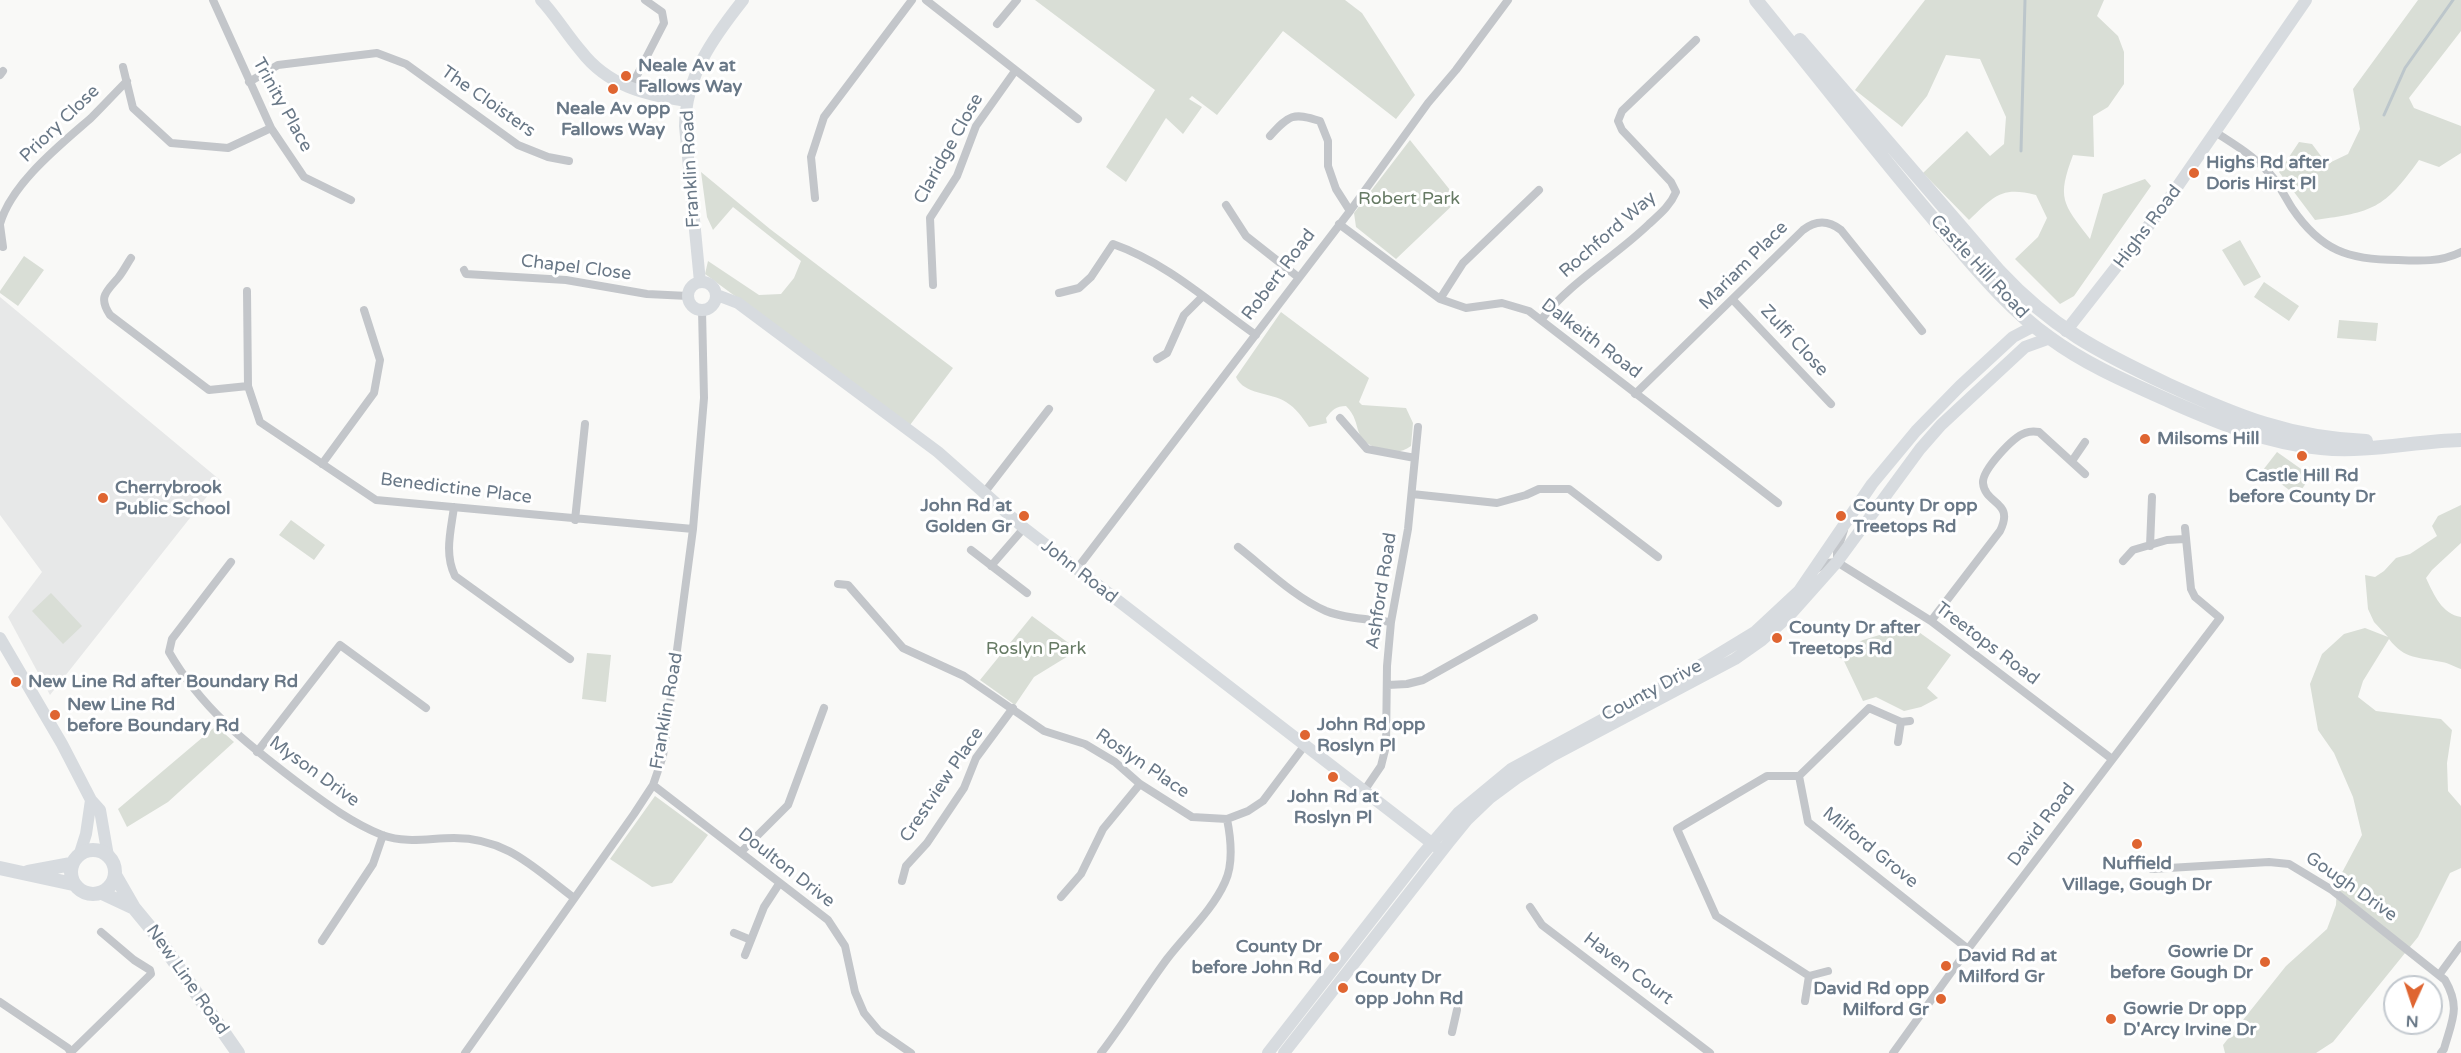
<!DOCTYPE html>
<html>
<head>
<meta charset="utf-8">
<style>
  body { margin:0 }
  #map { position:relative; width:2461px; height:1053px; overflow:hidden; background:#f9f9f7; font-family:"Varela Round",sans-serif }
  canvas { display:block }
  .north { position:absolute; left:2383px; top:975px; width:60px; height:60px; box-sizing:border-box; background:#fff; border:2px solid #c3c9cf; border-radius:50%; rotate:183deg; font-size:16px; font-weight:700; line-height:24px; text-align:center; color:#697887 }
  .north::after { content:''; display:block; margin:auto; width:21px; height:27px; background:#df6531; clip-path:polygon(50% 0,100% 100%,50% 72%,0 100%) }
</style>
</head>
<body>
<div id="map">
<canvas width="2461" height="1053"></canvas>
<div class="north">N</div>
</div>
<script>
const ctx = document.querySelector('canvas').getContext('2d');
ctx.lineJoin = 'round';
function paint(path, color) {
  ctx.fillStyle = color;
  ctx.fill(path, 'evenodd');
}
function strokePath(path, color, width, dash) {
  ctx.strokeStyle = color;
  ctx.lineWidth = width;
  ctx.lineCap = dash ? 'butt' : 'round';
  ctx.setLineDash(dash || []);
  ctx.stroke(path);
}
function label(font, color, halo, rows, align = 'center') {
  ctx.font = font + ' "Varela Round",sans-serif';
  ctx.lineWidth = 6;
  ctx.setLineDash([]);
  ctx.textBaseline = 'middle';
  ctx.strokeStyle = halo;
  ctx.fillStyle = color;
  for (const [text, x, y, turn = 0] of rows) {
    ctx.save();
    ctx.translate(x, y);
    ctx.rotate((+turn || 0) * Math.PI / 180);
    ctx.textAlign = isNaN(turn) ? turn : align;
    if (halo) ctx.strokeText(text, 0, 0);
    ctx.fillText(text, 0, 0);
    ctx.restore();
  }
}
const built = new Path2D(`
  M0,297l220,183 -170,215 -42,-78 34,-45 -42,-57z`);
const green = new Path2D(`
  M1035,0h310l17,13 53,82 -19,24 -113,-88 -66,84 -25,-19 -3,3 13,8 -19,27 -17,-16 -40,64 -20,-15 49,-77z
  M1925,0h179l-7,16 21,20 6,16v32l-16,23 -15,9 1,41 -21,-2c-16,43 -11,48 17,84l13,-45 42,-15 6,7 -77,110 -14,8 -45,-45 23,-22 9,-19 -11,-23c-36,-9 -42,2 -67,25l-46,-47 44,-42 23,25 14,-12 2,-27 -26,-58 -34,-4 -19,41 -25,31 -47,-37z
  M2418,0h43v31l-52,67 5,10 47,18v27l-22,14 -20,-7c-35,49 -46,52 -104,60l-36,-48 20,-30 13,2 15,20 21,-10 12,-25 -7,-40z
  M1410,140l48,60 -62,59 -40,-32 -2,-14z
  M701,172l69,57 183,139 -43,57 -205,-151 3,-13 51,34 22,-1 13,-16 7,-17 -68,-54 -20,23 -6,-13z
  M2240,240l21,37 -17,9 -22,-36z
  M24,256l20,14 -26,36 -18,-13v-2z
  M2264,282l35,24 -10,15 -35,-24z
  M1281,312l88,66 -10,24 3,3 44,3 7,15 -2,23c-9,7 -17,6 -27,4 -36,-9 -19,-25 -38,-44 -10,0 -14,4 -20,12l1,5 -18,4c-7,-10 -13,-19 -23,-25 -15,-10 -42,-7 -50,-25z
  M2339,320l39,3 -2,18 -39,-3z
  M2277,452l34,24 -14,20 -34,-26z
  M2461,505v38l-29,27 -6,8c8,17 16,36 35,39v52c-6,-2 -12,-6 -19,-7 -23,-5 -37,-2 -53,-23l-26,42 -5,16 18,14 65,8 11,11 -5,33 1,28 13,15v62l-11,5 -32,64 -85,105 -17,11h-91l-2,-8 63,-79 41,-37 9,-24 1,-23 25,-47 -9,-38 -19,-44 -16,-23 -8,-46 12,-30 22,-20 21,-6 23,9 -14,-15 -6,-13 -3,-34 10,2 9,-6 12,-13 14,-4 27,-18 -5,-10 6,-10z
  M291,520l34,25 -11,15 -35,-25z
  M51,593l31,33 -19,18 -31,-33z
  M1032,616l46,34 -44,27 -19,28 -35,-25z
  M1902,620l49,35 -24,33 11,10 -17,9 -17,4 -28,-14 -13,4 -20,-42 -10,-4 30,-15 33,-10z
  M587,653l24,2 -5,47 -24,-3z
  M216,726l18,16 -66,60 -41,25 -9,-18z
  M655,796l53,39 -36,48 -20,4 -42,-28z`);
const stream = new Path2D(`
  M2384,115l21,-47 48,-68
  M2021,151l4,-151`);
const street = new Path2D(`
  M213,0l58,128 33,49 47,23
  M926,0l152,119
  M997,24l20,-24
  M123,67l10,41 38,35 57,5 43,-20
  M0,75l3,-4
  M249,82l29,-17 99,-12 29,11 112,81 30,12 21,4
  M630,89l34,-66 -2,-11 -17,-12
  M2215,132c19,12 40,25 55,42 9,10 15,23 22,34 29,43 57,52 106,52 22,1 43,2 63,-8
  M1270,136c19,-21 23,-24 50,-15l8,20v25l8,23 14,22
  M815,198l-4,-41 13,-40 88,-117
  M1226,205l20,31 52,41
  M0,224c11,-40 60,-79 91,-106 12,-12 24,-25 36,-37
  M1339,224l101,75 26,9 36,-5 27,8 249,192
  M0,225l3,22
  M131,258c-4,6 -8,14 -13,20 -12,14 -20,19 -8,37l99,75 39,-4
  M464,270l2,4 100,6 81,14 41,2
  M933,285l-3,-67 27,-42 19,-50 39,-55
  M247,291l1,95 12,36 116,78 317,29
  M1059,293l20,-5 12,-11 22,-33c54,19 96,58 143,91
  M1440,299l23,-36 76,-73
  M1733,300l98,104
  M1541,320c29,-38 74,-63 108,-96 11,-10 21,-18 27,-32l-5,-10 -49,-52 -4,-9 4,-10 74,-71
  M1157,359l10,-6 17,-38 18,-18
  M1635,394l168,-164c13,-10 25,-10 38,0l81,101
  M1340,418l27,31 48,9
  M2072,461l13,-19
  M322,464l52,-71 6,-33 -16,-50
  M984,493l65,-84
  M1412,494l85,9 29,-8 13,-6h30l89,68
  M454,507c-3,23 -10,47 1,69l115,83
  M575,520l10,-96
  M2150,546l2,-49
  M1238,547c27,21 56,50 88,64 20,8 44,8 65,11
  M971,550l56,43
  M2123,561l10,-11 34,-10 18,-1
  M231,562l-59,77 -3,13c32,56 78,92 128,130 27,20 53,40 85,53 25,9 47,3 72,3 53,0 80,30 120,60
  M1837,562v-10l7,-22
  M991,566l33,-38
  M1818,568l8,-5 11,-1 94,59 181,138
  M1076,570l274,-359 78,-108 28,-33 52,-70
  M838,584l10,1 55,63 61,28 80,55 41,13 30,18 25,22 52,33 35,2 21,-8 15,-10 42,-56
  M1931,621l69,-90c15,-30 -15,-26 -17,-48 -1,-13 30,-46 42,-50 5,-2 9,-2 14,-1l46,42
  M1388,685l19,-1 16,-4 111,-62
  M1898,742l3,-20 9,-1
  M257,752l83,-107 86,63
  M1799,776l70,-68 32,14
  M653,785l175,135 17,26 10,46 9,21 15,18 32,22
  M1364,791l17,-25 5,-20 1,-80 4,-44 17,-93 10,-102
  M741,852l47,-47 36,-97
  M2152,869l117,-7 20,2 43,26 113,90c16,28 7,40 -1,69l-3,4
  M902,881l4,-15 21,-23 37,-55 12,-30 37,-50
  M1061,897l20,-23 22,-45 37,-45
  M1530,907l12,18 168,128
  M734,933l17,7
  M322,941l51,-77 10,-29
  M745,955l19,-48 15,-23
  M2439,975l22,-30
  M1809,976l-93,-60 -39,-87 90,-53h32l9,46 160,127
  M1805,1001l4,-25 19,-5
  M0,1002l68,46 3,5
  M1452,1032l5,-22
  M71,1052l80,-78 -1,-4 -16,-10 -33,-28
  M465,1053l169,-239 19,-29 10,-29 30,-227 11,-131 -2,-88
  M1101,1053c23,-30 43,-63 66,-94 19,-25 45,-48 58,-77 9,-19 6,-43 2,-63
  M1893,1053l75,-104 252,-331 -25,-21 -4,-8 -6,-61`);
const secondary = new Path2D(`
  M541,0c15,16 26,35 40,51 27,35 64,44 106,50
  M688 296a14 14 0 1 1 28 0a14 14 0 1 1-28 0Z
  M700,282l-15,-156c1,-51 28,-88 58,-126
  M717,295l21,8 200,149 86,76 414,320
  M2066,331l98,-125 142,-206
  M0,638l62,106 29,56 9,10 8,46
  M80,853l6,-19 5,-34
  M1268,1053l154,-198 37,-43 52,-43 170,-92 74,-45 44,-41 73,-107 44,-53 44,-45 53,-49 21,-11
  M1284,1053l165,-211 18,-22 23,-22 27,-20 35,-22 183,-97 27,-19 27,-24 48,-54 83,-113 21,-24 84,-78 25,-9`);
const primary = new Path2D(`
  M1756,0c62,76 122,154 186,229 34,39 66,79 108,109 38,28 82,46 124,65 48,21 94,40 147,45 46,5 94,-7 140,-8
  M1800,40l199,231c53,57 100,81 170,114 68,31 121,53 197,56
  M71 872a22 22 0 1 1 44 0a22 22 0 1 1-44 0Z
  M0,868l73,16
  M28,872l43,-8
  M115,875l19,33 19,23 85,122
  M102,893l32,15`);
const markers = [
  [626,76,6,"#df6531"],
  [613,89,6,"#df6531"],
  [2194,173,6,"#df6531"],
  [2145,439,6,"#df6531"],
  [2302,456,6,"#df6531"],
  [103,498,6,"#df6531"],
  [1024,516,6,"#df6531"],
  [1841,516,6,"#df6531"],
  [1777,638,6,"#df6531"],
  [16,682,6,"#df6531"],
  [55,715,6,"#df6531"],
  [1305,735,6,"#df6531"],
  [1333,777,6,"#df6531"],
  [2137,844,6,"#df6531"],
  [1334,957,6,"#df6531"],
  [2265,962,6,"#df6531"],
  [1946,966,6,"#df6531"],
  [1343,988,6,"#df6531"],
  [1941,999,6,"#df6531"],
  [2111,1019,6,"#df6531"]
];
const poiNames = [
  ["Neale Av at",638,66],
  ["Fallows Way",638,87],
  ["Neale Av opp",613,109,"center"],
  ["Fallows Way",613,130,"center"],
  ["Highs Rd after",2206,163],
  ["Doris Hirst Pl",2206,184],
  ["Milsoms Hill",2157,439],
  ["Castle Hill Rd",2302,476,"center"],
  ["before County Dr",2302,497,"center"],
  ["Cherrybrook",115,488],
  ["Public School",115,509],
  ["John Rd at",1012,506,"right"],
  ["Golden Gr",1012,527,"right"],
  ["County Dr opp",1853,506],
  ["Treetops Rd",1853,527],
  ["County Dr after",1789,628],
  ["Treetops Rd",1789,649],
  ["New Line Rd after Boundary Rd",28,682],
  ["New Line Rd",67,705],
  ["before Boundary Rd",67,726],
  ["John Rd opp",1317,725],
  ["Roslyn Pl",1317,746],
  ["John Rd at",1333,797,"center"],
  ["Roslyn Pl",1333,818,"center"],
  ["Nuffield",2137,864,"center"],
  ["Village, Gough Dr",2137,885,"center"],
  ["County Dr",1322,947,"right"],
  ["before John Rd",1322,968,"right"],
  ["Gowrie Dr",2253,952,"right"],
  ["before Gough Dr",2253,973,"right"],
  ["David Rd at",1958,956],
  ["Milford Gr",1958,977],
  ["County Dr",1355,978],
  ["opp John Rd",1355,999],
  ["David Rd opp",1929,989,"right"],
  ["Milford Gr",1929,1010,"right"],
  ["Gowrie Dr opp",2123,1009],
  ["D'Arcy Irvine Dr",2123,1030]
];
const streetNames = [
  ["The Cloisters",488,102,35],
  ["Trinity Place",282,105,61],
  ["Priory Close",60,124,-44],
  ["Claridge Close",949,149,-61],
  ["Franklin Road",691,169,-93],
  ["Highs Road",2148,227,-53],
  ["Rochford Way",1608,235,-41],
  ["Mariam Place",1744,266,-45],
  ["Castle Hill Road",1979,267,47],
  ["Chapel Close",576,268,7],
  ["Robert Road",1279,275,-53],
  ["Dalkeith Road",1591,339,37],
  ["Zulfi Close",1794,341,47],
  ["Benedictine Place",456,489,7],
  ["John Road",1079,572,38],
  ["Ashford Road",1382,591,-81],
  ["Treetops Road",1987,644,37],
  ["County Drive",1652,691,-28],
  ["Franklin Road",667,711,-80],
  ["Roslyn Place",1142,764,34],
  ["Myson Drive",314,772,36],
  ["Crestview Place",942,785,-56],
  ["David Road",2042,825,-53],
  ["Milford Grove",1870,848,39],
  ["Doulton Drive",786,868,38],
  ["Gough Drive",2351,887,35],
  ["Haven Court",1628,969,37],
  ["New Line Road",187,980,55]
];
const parkNames = [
  ["Robert Park",1409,199],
  ["Roslyn Park",1036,649]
];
paint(built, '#e7e8e8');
paint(green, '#d9ded6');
strokePath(stream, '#bcc6cb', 3);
strokePath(street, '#c3c6ca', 8);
strokePath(secondary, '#d7dbdf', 12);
strokePath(primary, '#d7dbdf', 14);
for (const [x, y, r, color] of markers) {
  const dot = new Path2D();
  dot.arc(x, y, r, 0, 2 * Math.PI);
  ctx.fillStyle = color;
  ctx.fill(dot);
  strokePath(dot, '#fff', 2);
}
label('bold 18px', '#697887', '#fff', poiNames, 'left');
label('18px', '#697887', '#fff', streetNames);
label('18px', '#667a64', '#fff', parkNames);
</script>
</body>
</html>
